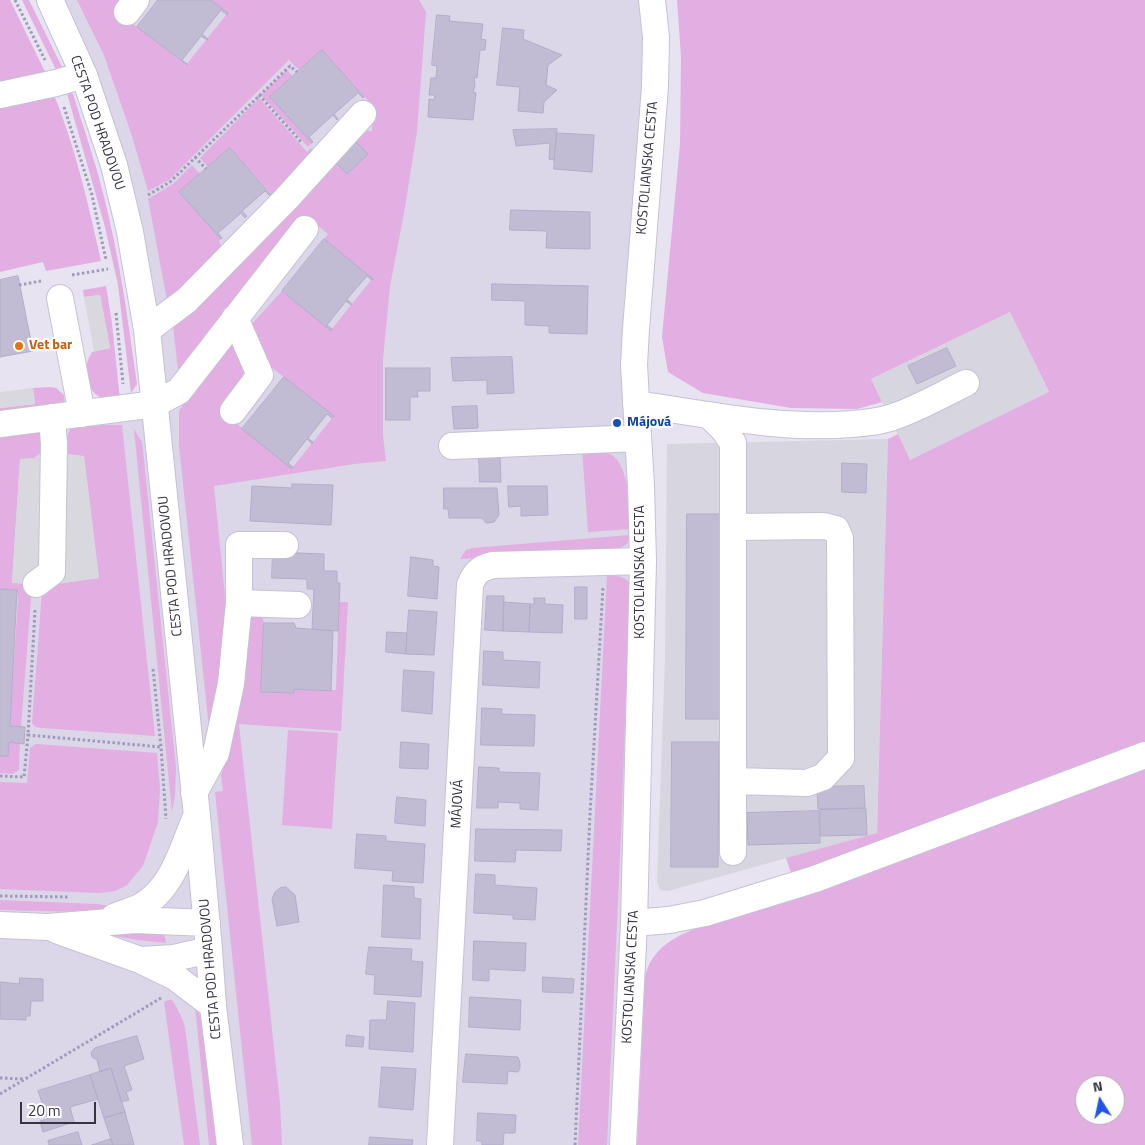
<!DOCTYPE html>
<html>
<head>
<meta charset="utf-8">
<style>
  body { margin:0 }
  #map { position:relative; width:1145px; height:1145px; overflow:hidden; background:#e7e3f0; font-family:"Titillium Web",sans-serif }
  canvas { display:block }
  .north { position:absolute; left:1075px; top:1075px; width:50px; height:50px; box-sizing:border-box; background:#fff; border:1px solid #afaeb3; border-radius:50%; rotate:350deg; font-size:14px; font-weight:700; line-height:20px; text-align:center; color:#373442 }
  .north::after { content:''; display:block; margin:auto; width:18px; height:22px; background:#1f55ec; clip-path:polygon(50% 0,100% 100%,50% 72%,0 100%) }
  .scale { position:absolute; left:20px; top:1102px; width:76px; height:22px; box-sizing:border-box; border:2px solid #373442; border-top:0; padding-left:6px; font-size:15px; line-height:18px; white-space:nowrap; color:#373442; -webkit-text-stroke:4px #fff; paint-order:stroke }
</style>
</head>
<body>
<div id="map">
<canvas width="1145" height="1145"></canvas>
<div class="north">N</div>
<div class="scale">20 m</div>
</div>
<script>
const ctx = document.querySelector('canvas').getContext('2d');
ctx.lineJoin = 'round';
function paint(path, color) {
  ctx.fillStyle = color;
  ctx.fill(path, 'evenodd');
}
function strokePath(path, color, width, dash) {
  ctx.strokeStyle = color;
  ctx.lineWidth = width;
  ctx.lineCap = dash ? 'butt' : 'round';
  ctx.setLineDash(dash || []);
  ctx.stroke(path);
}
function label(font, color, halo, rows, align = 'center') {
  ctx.font = font + ' "Titillium Web",sans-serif';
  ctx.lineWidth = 4.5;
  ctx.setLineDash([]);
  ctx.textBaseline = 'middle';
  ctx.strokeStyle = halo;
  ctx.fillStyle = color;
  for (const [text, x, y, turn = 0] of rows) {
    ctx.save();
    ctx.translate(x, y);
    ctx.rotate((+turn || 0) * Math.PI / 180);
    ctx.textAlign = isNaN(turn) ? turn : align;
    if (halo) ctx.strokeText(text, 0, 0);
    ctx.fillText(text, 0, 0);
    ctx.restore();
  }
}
const residential = new Path2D(`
  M50,0h602l-29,1145h-623v-721l155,-20 -25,-172z`);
const industrial = new Path2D(`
  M1010,312l39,81 -139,67 -39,-81z
  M888,439l-11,394 -209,58 -8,-1 -3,-8 8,-224 2,-214z`);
const green = new Path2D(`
  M0,0h10l38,78 -48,10z
  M22,0h7l33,67v5l-3,4z
  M77,0h44l-7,9 72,56 41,-51 -16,-14h208l7,12 -9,120 -13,81 -14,73 -7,73v77l3,25 -32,3 -140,22 13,130 -1,27 -16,94 -31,-291v-35l46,-69 10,3 13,25 -27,41 71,57 42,-52 -72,-56 -11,-35 31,-34 49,39 41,-51 -48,-40 4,-5 -24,-20 -125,165 -6,-54 158,-167 16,16 20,-20 -11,-12 11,-11h5v-26l-50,-55 -23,20 -10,-10 -120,120 -21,11 -16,-55 -28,-81z
  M677,0h468v746l-353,130 -6,-18 91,-25 11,-394 10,-5 12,26 139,-68 -39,-80 -139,67 11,23 -25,7 -66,-1 -88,-15 -35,-21 -6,-35 18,-193 1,-87z
  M287,70l6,6 -23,21 42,46 -4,4 -47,-52z
  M52,90c23,55 36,113 49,171l-55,10 -3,-9 -43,10v-171z
  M66,90l7,4c13,41 27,82 36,124 13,55 20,111 28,166l-6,9 -13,-108 -13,-58z
  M259,98l48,54 4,-4 3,3 -39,47 -45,-50 -22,19 -8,-9z
  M192,165l8,9 -21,18 42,47 -2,2 2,5 -1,10 -53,44 -19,-101 25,-15z
  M106,286l6,37 8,77c-7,0 -14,1 -20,-3 -16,-9 -18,-30 -8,-45l18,-4 -10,-53 -16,2 -1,-7z
  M50,387l6,1 8,7 1,12 -65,9v-8l35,-4 -2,-16z
  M78,425h44l33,311 -113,-8 -6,-1 -4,-4 10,-132 7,-6 50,-7 -15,-122 -16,-2 -1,-18 4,-8z
  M134,429l8,13 1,8 33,318 -1,28 -3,16z
  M41,432l1,20 -8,6 -14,1 -8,123 12,2 6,6 1,8 -10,129 -11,-1 8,-128 -1,-8 -17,-1v-152z
  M582,448c9,1 20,3 28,6 20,10 19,55 20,75l-42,3z
  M630,535l-3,9 -8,5 -159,10 6,-9 6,-2z
  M607,576c10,0 17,-1 23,8l-9,250 -14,311h-29z
  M339,602h9l-7,129 -102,-7 41,379 2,42h-30l-37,-353 8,-1 -2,-15 6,-19 21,-138 4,-4 9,-3 3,11 -3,69 33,1v-4l42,1z
  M288,730l50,3 -6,96 -50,-4z
  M9,742l11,1 -1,27 -7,4 -12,-1v-17h8z
  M36,744l121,9 3,36 -2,33 -15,44 -17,20 -11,5 -16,2 -99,-4v-107l27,1 3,-35z
  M1145,767v378h-508l8,-168c8,-38 48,-47 81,-60zM1085,1085h30v30h-30z
  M0,900l96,4 21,3c-37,7 -75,4 -112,3h-5z
  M163,928l3,15 -28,-3 -53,-9z
  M169,1000h3c6,9 10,17 13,27l15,118h-16l-20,-143z
  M195,1006l8,15 15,124h-9z`);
const parking = new Path2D(`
  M100,295l10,53 -16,3 -10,-54z
  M33,388l2,16 -35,4v-16z
  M84,456l15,122 -50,7 -37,-2 8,-124z`);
const building = new Path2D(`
  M158,0h53l17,13 -1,2 -6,-5 -19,24 6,5 -1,1 -6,-4 -19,24 5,4v1l-50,-38z
  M437,15l13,1 -1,5 34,3 -2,15 5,1 -1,10h-5l-3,28 -3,-1 1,9 -2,6 3,1 -3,27 -45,-3 1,-18 5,1 1,-5h-6l2,-17h5l1,-12 -5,-1z
  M503,28l21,2 -1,9 39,16 -14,10 -2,20 11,5 -13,12 -1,11 -25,-2 2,-24 -23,-2z
  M322,50l42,47 -1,1 -5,-5 -24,21 4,5 -1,1 -4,-5 -24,22 4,5 -1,1 -42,-46z
  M557,129l-3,31 -5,-1 1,-16 -34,3 -3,-16z
  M557,133l37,2 -2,37 -38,-3z
  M356,142l12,12 -21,20 -12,-12z
  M230,148l41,47 -1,1 -5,-5 -23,20 5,5 -2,2 -4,-5 -23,20 4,5 -1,1 -42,-47z
  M511,210l79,2v37l-44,-1 1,-17 -37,-1z
  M324,239l49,40 -1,1 -5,-4 -20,23 5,5 -1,1 -5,-4 -19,24 5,4 -1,2 -49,-40z
  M18,276l15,75 -33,6v-77z
  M492,284l96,2 -1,48 -38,-1v-7l-24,-1v-24l-33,-1z
  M947,348l9,18 -39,18 -9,-18z
  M512,357l2,36 -27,1v-14l-34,1 -2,-23z
  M386,368h44v23h-13l1,6h-8v23h-24z
  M284,377l50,39 -2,2 -5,-4 -19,24 5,4 -1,2 -5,-5 -19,24 5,4 -1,2 -50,-40z
  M477,406l1,22 -24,1 -2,-22z
  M479,456h21l1,26h-21z
  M842,463l25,1 -1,29 -24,-1z
  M292,484l41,1 -2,40 -81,-4 2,-35 40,2z
  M508,486h39l1,29 -27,1v-10l-12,1z
  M444,488h53l2,27 -5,7 -8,1 -4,-5h-33l-1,-9h-4z
  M687,514h36l-1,205h-36z
  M273,552l51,2v17h13v12h3l-2,48 -26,-2 2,-40h-7v-9l-2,-1 -33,-1z
  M411,557l22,3v6l6,1 -2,32 -29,-3z
  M575,587h12v32h-12z
  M0,589l17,1 -7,136 15,1 -1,17 -15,-2 -1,14h-8z
  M487,596h17l-1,35 -18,-1z
  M534,598h11v6l18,1 -1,28 -33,-1 1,-28h4z
  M504,602l26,2 -1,28 -26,-1z
  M409,610l28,2 -3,43 -28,-1z
  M264,623h30l2,5 37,3 -2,60 -37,-2v4l-33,-1z
  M387,632l20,1 -1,21 -20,-2z
  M484,651l19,1v8l37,2 -1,26 -56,-3z
  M404,670l30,2 -2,42 -30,-3z
  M482,708l20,1 -1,5 34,1 -1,31 -53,-1z
  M401,742l28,2 -1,25 -28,-1z
  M672,742h47l-1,125h-47z
  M479,767l20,1v4l41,1 -2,37 -18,-1v-6l-22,-1v6h-21z
  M864,786l1,22 -47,1 -1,-22z
  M397,797l29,3 -1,26 -30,-3z
  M866,809l1,26 -47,1v-26z
  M819,811l1,32 -72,2 -1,-32z
  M476,829l86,1 -1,21 -45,-1 -1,12 -40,-1z
  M357,834l29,2v5l39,3 -2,39 -31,-2 1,-10 -38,-3z
  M476,874l19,1v10l42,3 -2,32 -22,-1v-4l-39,-2z
  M384,885l30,2v11l7,1 -1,40 -38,-2z
  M286,887l9,8 4,27 -22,4 -5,-27 3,-7 5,-4z
  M474,941l52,2 -1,28 -36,-2v12l-16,-1z
  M369,947l43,2 -1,12 12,1 -2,35 -47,-3 1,-19 -9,-1z
  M543,977l31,2 -1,14 -30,-1z
  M20,978l23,1v22h-12l-1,15h-4v4l-26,-1v-37l19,2z
  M470,997l51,3 -1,30 -51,-3z
  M388,1001l27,2 -2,49 -44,-3 1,-29h16z
  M347,1035l17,2 -1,10 -17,-1z
  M137,1036l7,23 -20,7 8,24 -6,2 3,8 -8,2 -10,-34 -11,4 -3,-12 -5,-3 -1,-5 4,-4z
  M466,1054l52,3 2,6v5l-2,4 -10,-1 -1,13 -44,-2z
  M382,1067l34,2 -3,41 -34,-3z
  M111,1068l14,44 -21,6 -14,-43z
  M90,1075l8,24 -28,8 4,15 -31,10 -3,-11 8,-2 -10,-28z
  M125,1112l9,33h-21l-9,-27z
  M478,1113l38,2 -1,18h-11l-1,12h-21v-4h-5z
  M78,1132l4,13h-33l-1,-4z
  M370,1137l43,3 -1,5h-43z
  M111,1139l2,6h-21z`);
const path = new Path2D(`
  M15,0l30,60
  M259,95l43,48
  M64,107l28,88 14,65
  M195,157l11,12
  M148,195l22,-13 120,-116 7,6
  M72,275l36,-6
  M19,285l22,-4
  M116,313l7,71
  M35,610l-7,125 133,12
  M153,669l8,78 5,72
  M0,776l24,1 4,-42h-4
  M0,896l69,1
  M0,1078l23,1
  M0,1094l161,-96
  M575,1145l15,-331 13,-227`);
const minor = new Path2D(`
  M50,0l34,75 30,90 16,67 17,98 50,486 12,134 4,56 17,139
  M127,12l9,-12
  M0,95l56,-12 28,-8
  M60,298l22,116
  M147,330l40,-30 99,-101 77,-85
  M636,404c71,10 144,26 216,20 13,-1 25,-2 38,-6 26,-8 51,-23 76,-35
  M233,411l27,-36 -25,-57
  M709,415l15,15 9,13v409
  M0,424l155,-20 24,-13 126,-162
  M452,446l186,-8
  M36,584l16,-12 2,-128 -2,-27
  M239,603l59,2
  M733,781l74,2 16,-6 18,-19 -1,-220 -4,-9 -12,-3 -90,1
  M194,793l22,-40 15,-69 8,-81v-58h46
  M114,917c9,-4 18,-6 26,-10 32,-17 42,-57 55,-88
  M634,923l35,-3 36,-7 110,-34 330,-124
  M0,925l48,2 87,-7 72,3
  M56,930l84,30 35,17 38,29
  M141,960l33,-2 35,-8
  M440,1145l30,-560c5,-13 10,-17 23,-20l150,-4
  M623,1145l11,-222 9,-362 -2,-75 -7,-121 2,-36 19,-242 1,-50 -4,-37`);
const markers = [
  [19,346,5,"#e8710a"],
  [617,423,5,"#1a4fb4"]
];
const streetNames = [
  ["CESTA POD HRADOVOU",97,123,71],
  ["KOSTOLIANSKA CESTA",648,168,-85],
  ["CESTA POD HRADOVOU",171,566,-96],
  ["KOSTOLIANSKA CESTA",641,572,-90],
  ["MÁJOVÁ",458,804,-87],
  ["CESTA POD HRADOVOU",211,969,-95],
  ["KOSTOLIANSKA CESTA",631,977,-87]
];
const foodNames = [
  ["Vet bar",29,346]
];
const transitNames = [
  ["Májová",627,423]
];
paint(residential, '#dbd6e8');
paint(industrial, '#d7d5df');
paint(green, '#e3aee1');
paint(parking, '#d9d8de');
paint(building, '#c1bcd4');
strokePath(building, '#b3adcb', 1);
strokePath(minor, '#c6c1d6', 28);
strokePath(path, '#a199bc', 3, [2.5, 2.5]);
strokePath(minor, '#fff', 26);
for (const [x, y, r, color] of markers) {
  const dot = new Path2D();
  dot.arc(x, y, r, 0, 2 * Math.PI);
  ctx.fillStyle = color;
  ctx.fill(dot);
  strokePath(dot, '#fff', 2);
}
label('14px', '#373442', '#fff', streetNames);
label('bold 14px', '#c56008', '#fff', foodNames, 'left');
label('bold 14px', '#164399', '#fff', transitNames, 'left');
</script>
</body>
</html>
